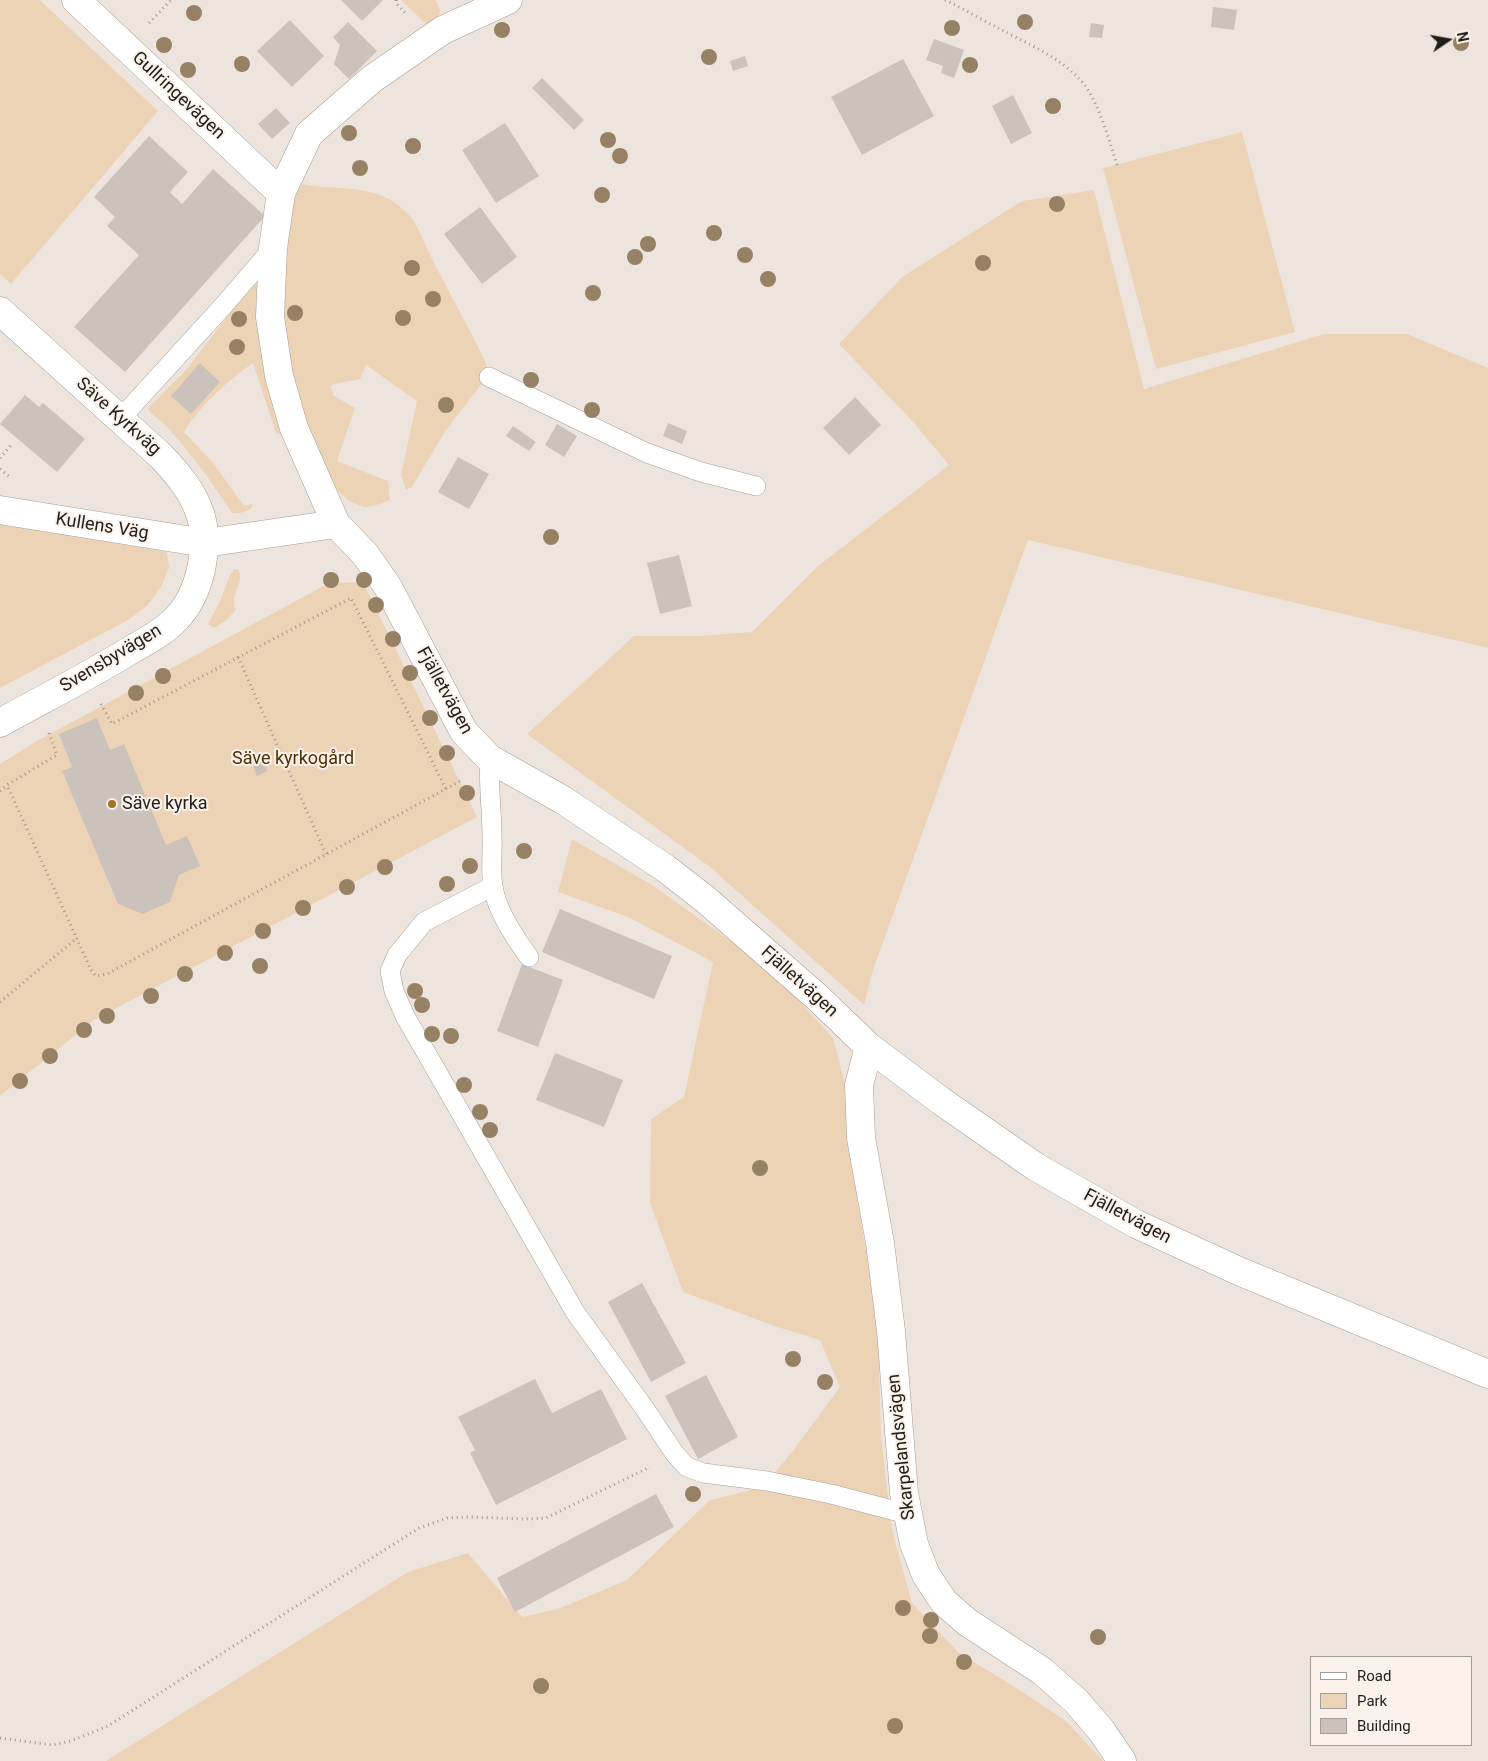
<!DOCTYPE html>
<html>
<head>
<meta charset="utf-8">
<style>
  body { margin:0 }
  #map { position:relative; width:1488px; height:1761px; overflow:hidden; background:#ede5dd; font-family:Roboto,sans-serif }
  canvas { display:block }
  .legend { position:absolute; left:1310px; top:1656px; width:162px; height:90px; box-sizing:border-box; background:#faf2ea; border:1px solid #a39d97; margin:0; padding:6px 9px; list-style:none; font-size:15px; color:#201d1a }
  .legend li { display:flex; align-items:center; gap:10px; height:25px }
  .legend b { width:25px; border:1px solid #a39d97 }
  .north { position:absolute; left:1423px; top:15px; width:50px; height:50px; -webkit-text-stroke:4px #faf2ea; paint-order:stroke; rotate:78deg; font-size:14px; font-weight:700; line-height:20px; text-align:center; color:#201d1a }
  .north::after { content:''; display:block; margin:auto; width:18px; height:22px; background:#201d1a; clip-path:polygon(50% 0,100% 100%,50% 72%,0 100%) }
</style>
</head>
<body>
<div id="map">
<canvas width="1488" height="1761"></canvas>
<ul class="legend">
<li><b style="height:6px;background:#fff"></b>Road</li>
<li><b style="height:14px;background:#edd3b6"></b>Park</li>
<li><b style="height:14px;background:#cbc3bb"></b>Building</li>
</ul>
<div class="north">N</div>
</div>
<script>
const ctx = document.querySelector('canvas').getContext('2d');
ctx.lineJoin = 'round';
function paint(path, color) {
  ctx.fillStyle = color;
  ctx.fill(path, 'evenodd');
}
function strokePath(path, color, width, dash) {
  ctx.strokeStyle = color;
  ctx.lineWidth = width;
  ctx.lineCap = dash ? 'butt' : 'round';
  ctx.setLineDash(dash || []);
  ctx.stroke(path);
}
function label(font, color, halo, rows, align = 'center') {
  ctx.font = font + ' Roboto,sans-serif';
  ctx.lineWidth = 4;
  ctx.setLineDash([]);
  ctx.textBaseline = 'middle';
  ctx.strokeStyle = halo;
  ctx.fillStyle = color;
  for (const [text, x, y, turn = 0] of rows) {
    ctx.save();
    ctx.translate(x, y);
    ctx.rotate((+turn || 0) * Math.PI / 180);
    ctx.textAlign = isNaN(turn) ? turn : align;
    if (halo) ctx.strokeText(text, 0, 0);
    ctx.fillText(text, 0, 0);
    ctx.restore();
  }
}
const green = new Path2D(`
  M0,0h40l118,111 -147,173 -11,-10z
  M401,0h34c10,14 3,17 -8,25z
  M1242,132l53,200 -139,37 -53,-201z
  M297,183c27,7 56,2 83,12 12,4 26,15 33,25 9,14 14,30 22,45 17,32 35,65 51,98l1,6 -3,12 -38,49 -34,57 -6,3 -5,-15 16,-74 -51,-36 -6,14 -29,6 2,10 22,13 -18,53 51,20 2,19 -16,6 -10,1 -15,-6 -13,-12 -24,-39 -27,-88 -4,-104z
  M1094,190l50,199 180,-55h83l81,34v280l-460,-108 -156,433 -8,32 -154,-138 -183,-133 107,-98h66l52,-4 66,-66 131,-101 -35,-42 -75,-79 63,-67 120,-76z
  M258,282l24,151 -5,1 -2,-4 -22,-67c-26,18 -52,42 -69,69l30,32 30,42 7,-2 2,2c-5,6 -13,8 -21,7l-25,-37 -25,-32 -16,-18 -17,-15 -1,-3 37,-37 67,-86z
  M0,524l167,28 2,16 -8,19 -14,19 -19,14 -128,68z
  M234,569h4c8,14 -10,27 -2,41l-11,11 -11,7 -6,-4 12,-23 9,-24z
  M363,582l114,235 -383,203 -94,76v-332l37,-23 292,-158z
  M572,839l77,44 85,60 60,52 39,43 14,53 6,47 -2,23 27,163 3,113 11,93 20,73 46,49 63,39 45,30 37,40h-997l302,-189 60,-19 54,64 36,-8 69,-29 83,-80 53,-13 29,-35 48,-65 -20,-47 -46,-14 -91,-34 -33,-89 1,-84 33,-22 29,-135 -85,-45 -70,-25z`);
const building = new Path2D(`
  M341,0h42l-21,21z
  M1213,7l24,3 -3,20 -23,-3z
  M290,20l34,36 -32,31 -35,-36z
  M348,22l29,29 -28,28 -15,-15 6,-19 -7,-8z
  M1091,23l13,2 -2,13 -13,-1z
  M934,39l30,11 -10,28 -13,-5 2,-7 -17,-6z
  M745,56l3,10 -15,5 -3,-10z
  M903,59l31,57 -72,39 -31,-58z
  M542,78l42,42 -10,10 -42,-42z
  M1013,95l19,38 -21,11 -19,-38z
  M276,108l14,15 -18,16 -14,-15z
  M505,123l34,53 -43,27 -34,-53z
  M149,136l39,36 -18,20 12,12 31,-35 52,47 -140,156 -51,-45 65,-72 -32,-29 8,-9 -21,-20z
  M480,207l37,50 -35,27 -38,-50z
  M200,363l20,19 -29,32 -20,-18z
  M25,395l14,12 4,-4 42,36 -28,33 -57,-48z
  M855,397l26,28 -32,30 -26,-27z
  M668,423l19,8 -5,13 -19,-8z
  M557,424l20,12 -13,21 -19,-12z
  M513,426l23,16 -7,9 -23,-15z
  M458,457l31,17 -20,35 -31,-17z
  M679,555l13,51 -32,8 -13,-51z
  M97,718l13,32 14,-6 42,101 21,-9 13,30 -21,9 -9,27 -27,12 -25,-10 -56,-133 10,-4 -13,-33z
  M263,761l5,10 -11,5 -4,-11z
  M560,909l112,47 -18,43 -112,-47z
  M522,964l41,16 -25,67 -41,-16z
  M555,1053l68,27 -19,47 -68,-27z
  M642,1283l44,80 -35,19 -43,-80z
  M706,1375l32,62 -40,22 -33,-63z
  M535,1379l17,34 49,-24 26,50 -131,66 -26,-52 5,-3 -17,-33z
  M656,1494l18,33 -159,85 -18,-34z`);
const path = new Path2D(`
  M396,0v3l11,12
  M945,0c19,9 37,20 55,29 28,15 62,29 83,54 16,20 26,57 34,82
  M149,23l22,-23
  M0,458l12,-14
  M0,469l11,9
  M238,657l88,197
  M101,704l11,20 239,-126 95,191
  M49,733l8,22 -50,30 84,185 5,6 11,-2 355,-194
  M0,791l7,-6
  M0,1002l77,-64
  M0,1738l52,7 19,-4 37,-15 311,-198 28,-10 23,-1 55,2 21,-1 104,-51`);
const service = new Path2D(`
  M489,377l158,76 54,19 55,14
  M120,419l104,-114 49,-57
  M490,759c-2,26 2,51 2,77 1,16 -2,34 1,50 3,23 22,52 36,71
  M493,886l-69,36 -27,33 -7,16 4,20 11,25 170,296 70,97 30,45 12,13 16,6 64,8 64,13 76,20`);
const minor = new Path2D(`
  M76,0l205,193
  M0,510l205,33 131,-19 29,30 23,33 76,145 26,27 73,41 102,68 40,31 112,98 52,50 72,54 95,66 100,57 105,48 247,102
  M336,524l-42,-96 -15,-52 -9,-59 3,-69 8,-55 28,-59 63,-55 71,-49 65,-30
  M869,1047l-10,38 2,53 19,105 11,88 13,162 10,51 12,31 18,27 23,20 75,49 34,30 25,29 21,31`);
const tertiary = new Path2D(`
  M0,311l161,145c15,16 29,32 37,52 14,34 3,85 -22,111 -12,13 -31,23 -47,32 -42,26 -86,48 -129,72`);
const trees = [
  [194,13],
  [1025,22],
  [952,28],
  [502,30],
  [1461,43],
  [164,45],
  [709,57],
  [242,64],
  [970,65],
  [188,70],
  [1053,106],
  [349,133],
  [608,140],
  [413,146],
  [620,156],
  [360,168],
  [602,195],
  [1057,204],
  [714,233],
  [648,244],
  [745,255],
  [635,257],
  [983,263],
  [412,268],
  [768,279],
  [593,293],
  [433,299],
  [295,313],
  [403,318],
  [239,319],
  [237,347],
  [531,380],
  [446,405],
  [592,410],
  [551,537],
  [331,580],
  [364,580],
  [376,605],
  [393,639],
  [410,673],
  [163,676],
  [136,693],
  [430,718],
  [447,753],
  [467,793],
  [524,851],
  [470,866],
  [385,867],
  [447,884],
  [347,887],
  [303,908],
  [263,931],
  [225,953],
  [260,966],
  [185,974],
  [415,991],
  [151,996],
  [422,1005],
  [107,1016],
  [84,1030],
  [432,1034],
  [451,1036],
  [50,1056],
  [20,1081],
  [464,1085],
  [480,1112],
  [490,1130],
  [760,1168],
  [793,1359],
  [825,1382],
  [693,1494],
  [903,1608],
  [931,1620],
  [930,1636],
  [1098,1637],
  [964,1662],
  [541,1686],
  [895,1726]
];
const markers = [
  [112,804,5,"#a57129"]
];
const streetNames = [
  ["Gullringevägen",178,96,43],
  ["Säve Kyrkväg",118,417,42],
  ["Kullens Väg",102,527,9],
  ["Svensbyvägen",111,659,-31],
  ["Fjälletvägen",444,691,61],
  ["Fjälletvägen",799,982,42],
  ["Fjälletvägen",1127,1217,28],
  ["Skarpelandsvägen",902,1447,-96]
];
const parkNames = [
  ["Säve kyrkogård",293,759]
];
const poiNames = [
  ["Säve kyrka",122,804]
];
paint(green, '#edd3b6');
paint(building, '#cbc3bb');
strokePath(service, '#a59e96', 20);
strokePath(minor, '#a59e96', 29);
strokePath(tertiary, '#a59e96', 29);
strokePath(path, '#9e9892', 3, [1, 4]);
strokePath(service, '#fff', 19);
strokePath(minor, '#fff', 28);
strokePath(tertiary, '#fff', 28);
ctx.fillStyle = '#968165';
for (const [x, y] of trees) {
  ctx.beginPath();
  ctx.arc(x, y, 8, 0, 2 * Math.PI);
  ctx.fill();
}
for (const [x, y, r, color] of markers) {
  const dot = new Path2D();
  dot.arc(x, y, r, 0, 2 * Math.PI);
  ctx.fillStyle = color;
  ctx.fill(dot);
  strokePath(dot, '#faf2ea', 2);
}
label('18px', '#201d1a', '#faf2ea', streetNames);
label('18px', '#4e3002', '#faf2ea', parkNames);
label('18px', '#201d1a', '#faf2ea', poiNames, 'left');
</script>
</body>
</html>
